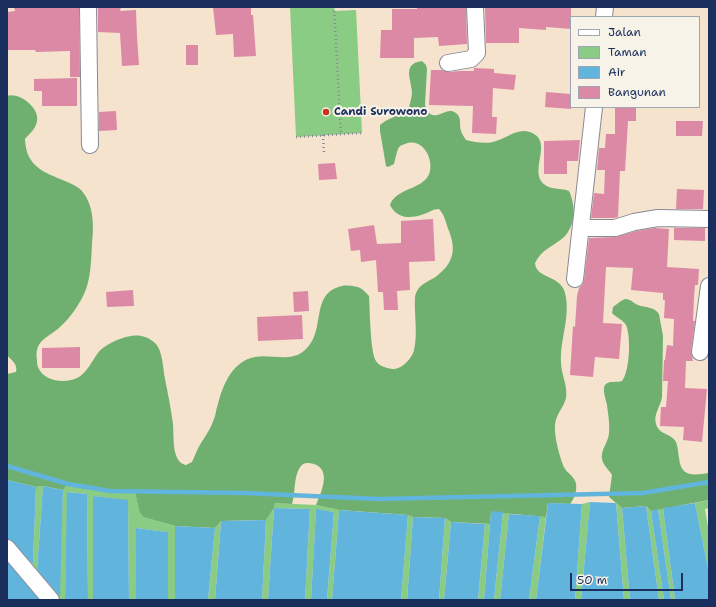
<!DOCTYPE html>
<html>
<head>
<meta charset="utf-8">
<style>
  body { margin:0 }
  #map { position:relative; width:716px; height:607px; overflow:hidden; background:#f5e3cd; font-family:"Shantell Sans",sans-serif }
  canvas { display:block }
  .frame { position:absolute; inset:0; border:8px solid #1b2f5e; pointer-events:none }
  .legend { position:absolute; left:570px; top:16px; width:130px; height:92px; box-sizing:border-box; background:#f7f3e8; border:1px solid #9fa5b1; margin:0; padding:5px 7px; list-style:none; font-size:12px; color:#1b2f5e }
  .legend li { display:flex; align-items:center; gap:8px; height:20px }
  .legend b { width:20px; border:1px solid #9fa5b1 }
  .scale { position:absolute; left:570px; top:573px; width:113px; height:18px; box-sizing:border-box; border:2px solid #1b2f5e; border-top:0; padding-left:5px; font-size:12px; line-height:14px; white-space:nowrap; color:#1b2f5e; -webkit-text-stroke:3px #f7f3e8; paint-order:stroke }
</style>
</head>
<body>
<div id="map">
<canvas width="716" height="607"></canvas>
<div class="frame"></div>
<ul class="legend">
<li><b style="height:5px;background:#fff"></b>Jalan</li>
<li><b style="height:11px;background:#8acc83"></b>Taman</li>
<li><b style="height:11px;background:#61b5dd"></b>Air</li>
<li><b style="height:11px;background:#dc89a6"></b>Bangunan</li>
</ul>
<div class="scale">50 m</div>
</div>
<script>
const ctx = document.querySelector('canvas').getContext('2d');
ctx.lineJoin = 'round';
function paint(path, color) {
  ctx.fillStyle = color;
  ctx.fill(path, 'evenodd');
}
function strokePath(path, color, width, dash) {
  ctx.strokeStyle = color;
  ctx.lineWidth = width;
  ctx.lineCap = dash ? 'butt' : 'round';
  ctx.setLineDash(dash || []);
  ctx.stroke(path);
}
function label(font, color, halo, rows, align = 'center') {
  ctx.font = font + ' "Shantell Sans",sans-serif';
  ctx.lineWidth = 4;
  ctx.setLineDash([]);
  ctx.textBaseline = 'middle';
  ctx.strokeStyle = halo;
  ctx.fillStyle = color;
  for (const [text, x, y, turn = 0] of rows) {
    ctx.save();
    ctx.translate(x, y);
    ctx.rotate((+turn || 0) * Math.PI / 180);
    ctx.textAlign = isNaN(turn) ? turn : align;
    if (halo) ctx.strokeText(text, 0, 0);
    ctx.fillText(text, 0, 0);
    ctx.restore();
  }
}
const green = new Path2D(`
  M290,7h44l1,4 21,-1 6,123 -66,4z
  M68,484l42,7 25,1 4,19 4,6 32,9v74h-7l-1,-68 -31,-4v72h-7l-1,-99 -34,-5 -1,104h-5l-1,-106 -19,-2 -3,108h-20l-38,-60 26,24 3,-77 7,-1 -6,84 22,26 4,-106z
  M709,500v8l-4,1 4,24v40l-14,-70z
  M590,502l-9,98h-6l7,-96z
  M275,503l41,2 23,5 -7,90h-5l7,-88 -18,-2 -5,90h-6l5,-91 -36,-1 -6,92h-6l4,-80 8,-12z
  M616,503l6,5 8,92h-6z
  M646,506l5,5 13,89h-5z
  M663,508l12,92h-4l-13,-91z
  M503,512l6,2 -9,86h-6z
  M408,515l5,2 -6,83h-6z
  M540,516l6,1 -10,83h-7z
  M445,518l6,4 -7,78h-5z
  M221,521l-6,79h-7l7,-72z
  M485,524h5l-6,76h-6z`);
const forest = new Path2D(`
  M422,61l4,4 1,4 -2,36c8,23 20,-1 31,8 6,4 3,12 5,18 1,3 3,6 5,9 8,2 18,4 27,2 14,-3 26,-17 41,-8 18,10 -6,39 11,51 7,5 17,3 24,6 7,15 7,35 -6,47 -11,9 -21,11 -28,25 1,16 26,12 30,30 6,23 -5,46 -4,69 0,12 7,24 5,36 -2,9 -11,17 -11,28 -1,10 5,32 9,41 2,5 7,7 10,12 5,7 1,19 -4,25l-22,-1 -2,14 -55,-5 -1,12 -39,-2 -6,-4 -32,-1 -5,-2 -69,-5 -23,-5c5,-12 16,-35 -2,-41 -4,-1 -9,-2 -12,1 -9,9 -6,27 -10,39l-17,-1 -1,5 -8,12 -45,1 -6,7 -40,-2 -32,-9 -4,-6 -4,-19 -25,-1 -42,-7 -5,6 -20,-4 -7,1 -29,-7v-106l9,-2c2,-8 -4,-11 -9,-17v-259c12,-4 33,12 30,25 -1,8 -8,13 -12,18 1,27 18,33 40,42 5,2 12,5 16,9 13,14 13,36 11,54 -1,17 -1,35 -8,50 -5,11 -14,24 -23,32 -12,12 -27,13 -24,34 0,3 0,6 2,9 6,13 28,15 40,8 8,-5 13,-16 19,-24 6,-9 31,-20 43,-17 6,1 14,5 17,11 5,9 5,22 7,32 3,15 6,30 8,45 1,11 -1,29 7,38 1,1 5,3 6,3l6,-3c3,-6 5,-13 9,-19 5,-8 10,-15 13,-24 2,-5 2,-10 4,-15 5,-20 15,-43 37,-47 16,-3 36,6 50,-7 22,-19 4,-57 37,-64 4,-1 14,0 18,2 3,1 7,6 9,8 1,13 1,56 7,65 3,5 10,7 16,8 9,1 20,-10 22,-19 4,-16 0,-36 1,-53 3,-14 13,-14 23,-22 16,-13 18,-26 11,-44 -3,-7 -4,-16 -10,-22 -6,0 -9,3 -15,5 -13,5 -27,5 -34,-9 6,-18 36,-15 40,-34 3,-15 -9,-34 -25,-27 -3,1 -6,2 -7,5 -2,5 -3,11 -4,15l-6,3 -2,-1 -6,-35v-6c9,-8 21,-9 29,-17 1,-6 3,-11 3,-16 -1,-14 -10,-28 10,-31z
  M625,299c6,0 8,4 13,6 7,3 16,1 21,9l4,22 -1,61c-1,9 -9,17 -6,27 3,11 15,9 20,18 2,5 2,11 3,16 2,20 15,17 30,15v27l-58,11 -5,-5 -24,2 -13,-11 3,-22c-3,-5 -9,-10 -10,-16 -2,-8 7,-18 7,-26 1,-9 -1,-19 -2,-28 -1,-5 -5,-16 -2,-20 4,-5 12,-2 17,-4 8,-10 9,-45 4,-56 -3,-5 -9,-7 -14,-12l1,-6 8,-6z`);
const water = new Path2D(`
  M7,480l29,7 -3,77 -26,-24z
  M43,486l20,4 -3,107 -23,-27z
  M67,492l20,2 1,106h-23z
  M93,496l35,4 1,100h-36z
  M590,502l26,1 8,97h-43z
  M548,503l34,1 -7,96h-39z
  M695,503l14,70v27h-34l-12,-92z
  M646,506l13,94h-29l-8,-92z
  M274,508l36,1 -5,91h-37z
  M316,509l18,3 -7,88h-16z
  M658,509l13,91h-7l-13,-89z
  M339,510l69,5 -7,85h-69z
  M491,511l12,1 -9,88h-10z
  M509,514l31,2 -11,84h-29z
  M413,517l32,1 -6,82h-32z
  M266,520l-4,80h-47l6,-79z
  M451,522l34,2 -7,76h-34z
  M175,526l40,2 -7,72h-33z
  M136,528l32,4v68h-32z
  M7,558l38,42h-38z`);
const stream = new Path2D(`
  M7,466l61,18 42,7 134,2 135,6 264,-6 66,-11`);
const building = new Path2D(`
  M14,7h65l1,70h-10v-26l-34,1 -1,-2h-28v-38l8,-1z
  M98,7h23l-1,4 16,-1 1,27 2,28 -17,1 -2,-33 -22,-1z
  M213,7h38v8h2l3,41 -22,1 -1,-23 -17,1z
  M417,7h49l1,37 -28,2 -1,-9 -24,1v20h-34l1,-28h11v-21h25z
  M485,7h86v22l-25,-2v3l-27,-2v15h-33z
  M186,45h12v20h-12z
  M474,68l20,1v4l22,2 -2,15 -21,-2 -1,29h5l-1,17 -24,-1 1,-27 -44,-1 2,-35h11l7,2 10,-1h15z
  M77,78v28h-35v-15h-8v-12z
  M546,92l25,2v15l-26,-2z
  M615,107h21v14h-8l-3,50h-5l-2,46 -4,1h-23l3,-25 10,1 1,-24h-8l2,-22h6l1,-14h9z
  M116,111l1,19 -18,1v-19z
  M676,121h27l-1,15h-26z
  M580,140l-2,21h-11v13h-23v-33z
  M335,163l2,16 -18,1 -1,-16z
  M677,189l27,1 -1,19h-27z
  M433,219l2,42 -26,1 1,28 -13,1 1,19h-14l-1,-18h-5l-2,-32 -15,2 -1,-12 -9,1 -3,-22 26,-4 3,19 24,-1v-22z
  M655,228l14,1 -2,38 32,2 -1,16h-3l-1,12 -1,24h2l-4,30 2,10h-7l-1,27 22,1 -5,53 -19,-2 1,-13 -24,-1 1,-19h5l2,-26h-5l1,-21h1l2,-15 6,1 1,-27 -10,-1 1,-18h-2v-7l-32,-3 2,-22 -27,-1 -3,56 19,1 -3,35 -24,-2 -2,20 -23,-2 3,-49 2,1 2,-31 2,-8 3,-3 2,-5 5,-42 26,-1 21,-6z
  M674,228h31v13l-31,-1z
  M133,290l1,16 -27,1 -1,-15z
  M308,291l1,20 -15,1 -1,-20z
  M302,315l1,24 -45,2 -1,-24z
  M80,347v21h-38v-20z`);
const path = new Path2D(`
  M334,7l7,127
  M323,135l1,18
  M296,137l66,-4`);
const street = new Path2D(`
  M88,7l2,138
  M604,17l1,-10
  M448,63l23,-4 6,-6 -2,-46
  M581,228h34l19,-6 24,-4 51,1
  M575,279l19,-172
  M700,352l9,-66
  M7,548l44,52`);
const markers = [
  [326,112,4,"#c8321e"]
];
const poiNames = [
  ["Candi Surowono",334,112]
];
paint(green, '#8acc83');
paint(forest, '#6fb071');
paint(water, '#61b5dd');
strokePath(stream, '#61b5dd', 4.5);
paint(building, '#dc89a6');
strokePath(street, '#888996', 18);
strokePath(path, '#888996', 2.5, [1, 3]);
strokePath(street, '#fff', 16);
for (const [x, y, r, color] of markers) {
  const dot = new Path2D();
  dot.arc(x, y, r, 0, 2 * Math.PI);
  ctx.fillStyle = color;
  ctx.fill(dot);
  strokePath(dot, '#f7f3e8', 1.5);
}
label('bold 11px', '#1b2f5e', '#f7f3e8', poiNames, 'left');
</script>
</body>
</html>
